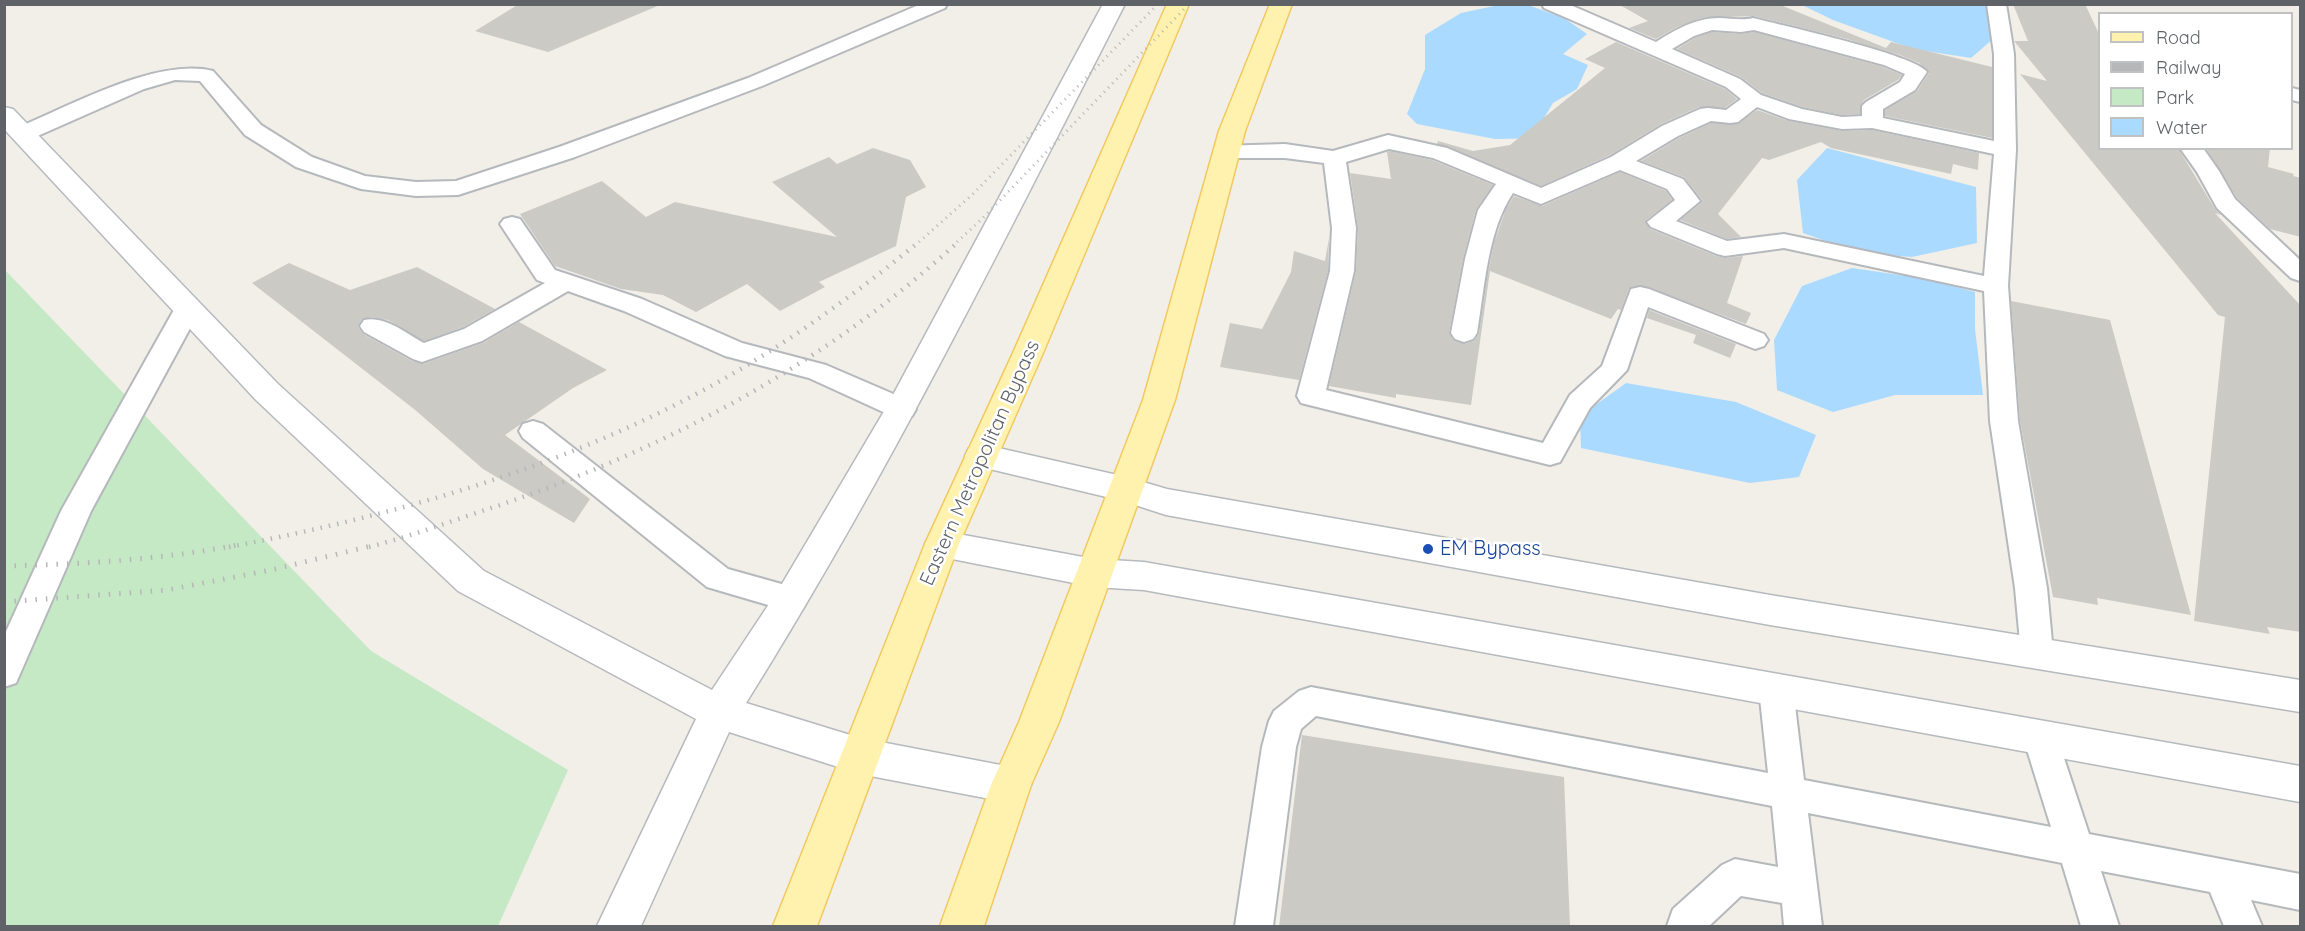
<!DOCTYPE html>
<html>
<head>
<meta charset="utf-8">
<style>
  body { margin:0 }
  #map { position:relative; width:2305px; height:931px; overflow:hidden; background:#f1efe8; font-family:Quicksand,sans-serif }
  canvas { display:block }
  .frame { position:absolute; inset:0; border:6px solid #5f6368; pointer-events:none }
  .legend { position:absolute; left:2098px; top:12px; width:195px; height:138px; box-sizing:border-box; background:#fff; border:2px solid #bfc1c3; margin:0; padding:8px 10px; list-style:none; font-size:18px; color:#5f6368 }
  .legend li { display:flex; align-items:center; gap:12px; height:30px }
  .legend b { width:30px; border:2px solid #bfc1c3 }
</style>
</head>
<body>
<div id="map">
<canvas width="2305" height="931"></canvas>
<div class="frame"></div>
<ul class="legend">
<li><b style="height:8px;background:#fff2af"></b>Road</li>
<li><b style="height:8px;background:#b6b7b8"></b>Railway</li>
<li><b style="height:16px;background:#c5e8c5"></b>Park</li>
<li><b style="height:16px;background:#aadaff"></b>Water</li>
</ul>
</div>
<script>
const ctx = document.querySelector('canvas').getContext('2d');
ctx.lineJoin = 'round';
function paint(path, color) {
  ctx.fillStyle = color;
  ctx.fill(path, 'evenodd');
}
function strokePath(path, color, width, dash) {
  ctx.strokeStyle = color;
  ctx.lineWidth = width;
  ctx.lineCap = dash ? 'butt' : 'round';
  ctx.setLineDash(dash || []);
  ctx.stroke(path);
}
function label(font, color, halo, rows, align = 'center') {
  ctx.font = font + ' Quicksand,sans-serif';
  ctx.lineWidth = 5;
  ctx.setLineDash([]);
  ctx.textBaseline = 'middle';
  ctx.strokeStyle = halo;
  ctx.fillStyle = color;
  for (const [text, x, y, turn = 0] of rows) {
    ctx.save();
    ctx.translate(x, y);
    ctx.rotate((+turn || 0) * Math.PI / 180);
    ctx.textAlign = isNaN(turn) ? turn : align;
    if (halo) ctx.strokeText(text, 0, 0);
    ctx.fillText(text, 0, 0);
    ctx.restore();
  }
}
const green = new Path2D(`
  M4,269l367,382 197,119 -70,156h-493z`);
const water = new Path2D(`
  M1499,5h29l36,13 23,16 -24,20 25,11 -11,24 -24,14 -12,20 12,15 -58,1 -78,-15 -10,-10 18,-45v-34l36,-22z
  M1802,5h184l7,34 -22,19 -58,-9 -80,-29z
  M1827,148l149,39 1,56 -65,14 -52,-4 -57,-20 -6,-53z
  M1852,268l75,11 48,13v37l8,66h-88l-62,17 -56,-22 -3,-50 28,-54z
  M1626,383l110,19 80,33 -17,42 -49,6 -169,-35 -1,-32z`);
const building = new Path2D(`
  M519,4h140l1,1 -112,47 -73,-21z
  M1618,4h160l108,44 5,-6 101,25v71l-107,-22v-6l32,-19 12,-18 -10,-10 -19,-8 -53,-16 -93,-23 -53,2 -24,9 -21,12 -27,-11 19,-7z
  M2013,4h72l15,32v112h78l37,61 6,6 -6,-2 86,93v326l-34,-5 3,7 -76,-13 31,-304 -7,-2 -198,-241 27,7 -33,-40h14z
  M1712,32l29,2 13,-2 129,35 19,8 -4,5 -34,20 -4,6v8l-18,1 -39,-8 -41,-14 -21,-16 -64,-28 18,-11z
  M1616,42l109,47 12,10 -12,9 -26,-1 -38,17 -51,31 -69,31 -104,-42 1,-3 35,10 37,-6 95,-77 -20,-9z
  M1757,110l32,11 53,10 30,-1 107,23 -1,17 -25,-6 -2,10 -120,-26 -10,-6 -52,18 -7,-2 -44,56 23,23 -14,2 -47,-19 21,-17 1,-3 -18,-23 -43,-16 38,-23 32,-15 27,1z
  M873,148l37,12 16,27 -20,10 -10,49 -77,36 6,5 -45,24 -33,-27 -51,28 -33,-17 -42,-6 -66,-23 -35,-52 82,-33 44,36 29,-15 162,35 -65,-55 57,-25 8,7z
  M2206,148h64l-2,19 26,7 -1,2 8,2v59l-31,-8 -33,-31z
  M1389,151l43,9 61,25 -17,24 -13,50 -14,74 5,8 11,3 9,-3 5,-7 8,-55 7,-36 12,-34 8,-13 28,10 78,-34 46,19 6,9 -26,20 4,9 66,27 9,2 18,-2 -16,47 24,10 -5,11 -106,-39 -11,3 -8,22 -3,-1 -7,10 -121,-48 -19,134 -75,-11v4l-67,-12 27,-115 2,-43 -8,-55 41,6 -4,-27z
  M1329,238l-1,33 -29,109 -79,-13 10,-44 32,6 29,-57 3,-21 31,10z
  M289,263l61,27 67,-23 78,42 -32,18 -39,14 -36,-21 -16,-3 -10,2 -4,8 5,7 49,27 11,3 60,-21 36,-21 88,48 -34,18 -68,47 85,64 -16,24 -91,-54 -69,-60 -162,-126z
  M2011,301l99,19 81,295 -94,-17 1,7 -45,-8 -33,-176z
  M1649,310l87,34 -6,14 -37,-15 3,-8 -49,-17z
  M1302,735l262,42 6,150h-291z`);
const lane = new Path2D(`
  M921,4h26l-2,4 -183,78 -187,71 -117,38 -42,1 -55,-7 -65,-22 -51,-32 -45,-54 -25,-1 -31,9 -111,49 -8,1 -8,-1 -3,-5 3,-5c53,-22 140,-71 196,-57l48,54 51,32 53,19 51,6 40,-1 103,-34 189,-69z
  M1542,4h26l88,38c19,-12 39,-24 63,-24 12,0 22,3 34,0 28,7 163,37 174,54l-12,18 -32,19v9l111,23v-87l-7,-50h19l8,50 2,96 -8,136 10,135 29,167 6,65 -5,10 -11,3 -11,-3 -5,-10 -6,-65 -25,-167 -6,-130 -200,-43 -59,8 -8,-2 -66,-27 -4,-5 28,-22 -8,-11 -47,-19 -79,34 -28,-11c-26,39 -28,94 -36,140l-4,6 -9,3 -9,-3 -4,-6 14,-74 13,-49 18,-26 -63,-26 -44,-9 -43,13 10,66 -2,43 -28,119 217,53 27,-48 32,-29 29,-77 9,-2 9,2 115,45 4,6 -4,6 -9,3 -107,-42 -21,63 -37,38 -30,54 -10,3 -249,-62 -4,-7 33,-125 2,-43 -8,-65 -39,-5h-58l-8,-2 -3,-5 3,-5 66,-2 48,7 55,-16 59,13 94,40 70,-31 51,-31 38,-17 8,-1 18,2 15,-11 -15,-12 -182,-79zM1712,30l29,2 13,-2 130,35 21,9 -5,8 -34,20 -4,4v10l-20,1 -40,-8 -41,-14 -21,-16 -68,-30 22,-13zM1757,107l32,12 53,10 30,-1 122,26 -10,122 -200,-42 -57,7 -51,-20 24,-20 -17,-22 -47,-18 42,-25 33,-15 19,2 8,-1z
  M2292,88l8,2v12l-8,-2z
  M2180,148h23l16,23 16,28 65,61v21l-9,-3 -74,-70 -20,-36z
  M512,217l8,2 35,51 87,29 100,44 84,22 86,37 4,7 -4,7 -10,3 -10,-3 -83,-38 -84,-22 -101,-45 -56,-20 -86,50 -60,21 -9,-3 -49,-27 -4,-6 4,-6c20,-5 42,13 60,23l40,-14 81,-46 -8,-3 -37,-56 4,-5z
  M188,300l9,2 4,6 -110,203 -75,172 -12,4v-51l57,-125 114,-203 4,-6z
  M533,421l10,3 185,145 75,21 5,9 -5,9 -11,4 -85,-25 -184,-149 -4,-7 4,-7z
  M1776,675l12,4 5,10 11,91 247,47 -28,-90 5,-11 12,-4 12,4 5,11 32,97 211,40v36l-49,-10 11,26h-38l-14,-34 -109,-21 18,55h-38l-19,-63 -254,-50 14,113h-38l-2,-23 -41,-7 -32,30h-42l6,-17 49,-44 13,-6 43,8 -6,-61 -456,-90 -15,13 -5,18 -23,179h-38l27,-179 7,-26 5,-10 25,-20 12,-4 457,86 -9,-84 5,-10z`);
const secondary = new Path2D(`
  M1103,4h22c-121,237 -238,474 -379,699l114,35 151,29 14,5 6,13 -6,13 -14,5 -151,-29 -131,-42 -88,194h-44l99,-207 -238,-128 -202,-191 -252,-271v-22l9,2 265,275 206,187 228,119 67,-101 107,-181z
  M981,444l145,33 41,12 603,106 530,85v32l-530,-87 -604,-110 -43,-14 -154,-37 -4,-8 4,-8z
  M942,531l152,28 50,3 1156,204v36l-1156,-212 -50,-3 -152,-30 -12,-3 -5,-10 5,-10z`);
const primary = new Path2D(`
  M1167,4h22l-146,349 -84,191 -142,382h-44l152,-382 88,-191z
  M1270,4h22l-47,127 -70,269 -116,322 -28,63 -47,141h-44l51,-141 28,-63 124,-322 76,-269z`);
const railFar2 = new Path2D(`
  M919,242l55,-49 184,-189
  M957,242l26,-24 206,-214`);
const railFar1 = new Path2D(`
  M229,547c169,-32 340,-81 491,-166 71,-40 138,-89 200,-140
  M369,547c35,-9 69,-21 104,-33 179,-58 346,-144 486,-273`);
const rail = new Path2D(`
  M4,566c78,-2 156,-6 233,-21
  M4,602l163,-12 104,-20 104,-25`);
const markers = [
  [1428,549,6,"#1a4fb4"]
];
const streetNames = [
  ["Eastern Metropolitan Bypass",980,463,-66]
];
const transitNames = [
  ["EM Bypass",1440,549]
];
paint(green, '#c5e8c5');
paint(water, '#aadaff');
paint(building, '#cccac5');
strokePath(lane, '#b5b8bc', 4);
strokePath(secondary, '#b6babf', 3);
strokePath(primary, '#f2c960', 3);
paint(lane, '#fff');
paint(secondary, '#fff');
paint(primary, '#fff2af');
strokePath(railFar2, '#b6b7b8', 3, [1, 5]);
strokePath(railFar1, '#b6b7b8', 4.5, [1.5, 7]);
strokePath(rail, '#b6b7b8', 5, [1.5, 9]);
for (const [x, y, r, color] of markers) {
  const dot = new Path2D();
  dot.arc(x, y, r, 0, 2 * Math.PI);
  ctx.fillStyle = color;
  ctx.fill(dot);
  strokePath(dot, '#fff', 2);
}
label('20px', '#5f6368', '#fff', streetNames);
label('20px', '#164399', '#fff', transitNames, 'left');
</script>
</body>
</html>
